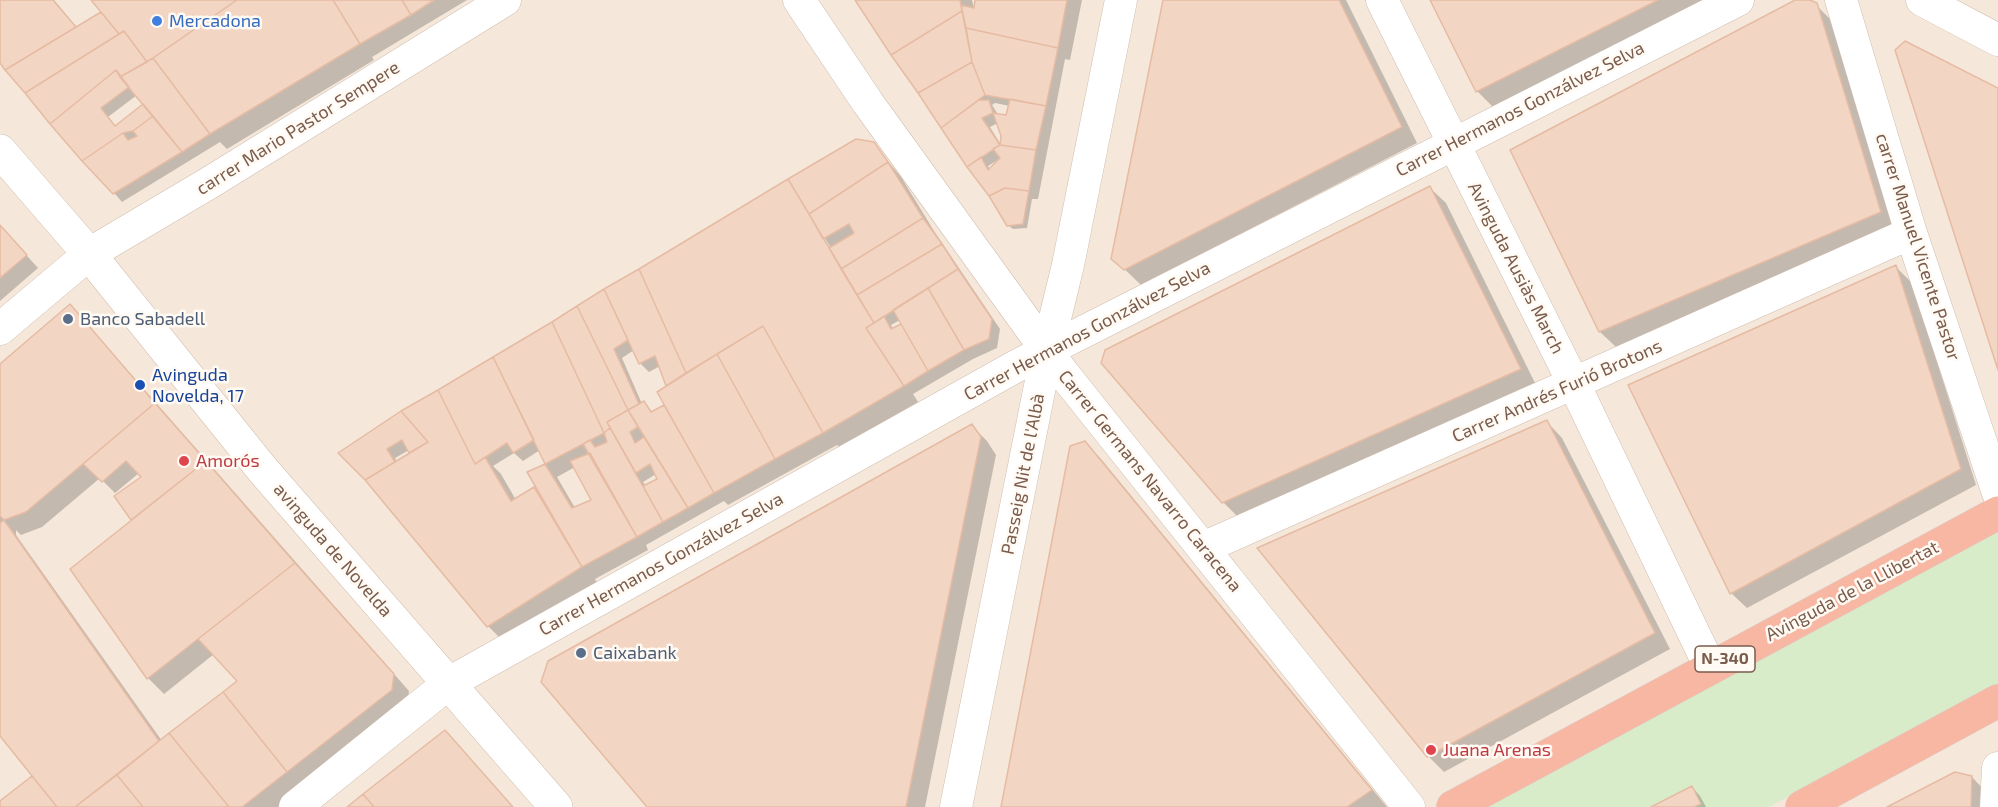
<!DOCTYPE html>
<html>
<head>
<meta charset="utf-8">
<style>
  body { margin:0 }
  canvas { display:block; background:#fdf6ec }
</style>
</head>
<body>
<canvas width="1998" height="807"></canvas>
<script>
const ctx = document.querySelector('canvas').getContext('2d');
ctx.lineJoin = 'round';
function paint(path, color) {
  ctx.fillStyle = color;
  ctx.fill(path, 'evenodd');
}
function strokePath(path, color, width, dash) {
  ctx.strokeStyle = color;
  ctx.lineWidth = width;
  ctx.lineCap = dash ? 'butt' : 'round';
  ctx.setLineDash(dash || []);
  ctx.stroke(path);
}
function label(font, color, halo, rows, align = 'center') {
  ctx.font = font + ' "Exo 2",sans-serif';
  ctx.lineWidth = 5;
  ctx.setLineDash([]);
  ctx.textBaseline = 'middle';
  ctx.strokeStyle = halo;
  ctx.fillStyle = color;
  for (const [text, x, y, turn = 0] of rows) {
    ctx.save();
    ctx.translate(x, y);
    ctx.rotate((+turn || 0) * Math.PI / 180);
    ctx.textAlign = isNaN(turn) ? turn : align;
    if (halo) ctx.strokeText(text, 0, 0);
    ctx.fillText(text, 0, 0);
    ctx.restore();
  }
}
const residential = new Path2D(`
  M0,0h1998v807h-1998z`);
const green = new Path2D(`
  M1998,531v153l-229,123h-281l156,-86z`);
const shadow = new Path2D(`
  M0,0h54l23,28 28,-10 -12,-18h374l-95,57 2,3 -147,89 -7,-7 -98,60 -122,-141zM137,95l8,9 -29,23 -8,-10z
  M856,0h116l3,12 2,-12h105l-12,60 -5,-1 -27,140h-6l-5,29 -14,1 -5,-4 -18,-30zM995,103l15,3 -3,11 -8,-1 -7,-11zM998,123l5,13 -2,9 -11,-18zM998,160l-8,10 -2,-4z
  M1165,0h181l71,143 -276,142 -28,-27z
  M1431,0h274l-212,107 -16,-16z
  M1799,0h8l9,5 16,16 64,207 -280,119 -16,-15z
  M857,141l16,2 28,34 33,54 66,98 -3,19 -24,11 -60,35 5,8 -78,46 -3,-3 -109,60 -4,-4 -78,44 2,5 -53,29 2,4 -93,59 -16,-16 -122,-147 -25,-26zM821,232l18,29 -20,-27zM900,320l3,4 -10,5 -2,-4zM634,350l6,13 9,9 11,-6 8,20 1,26 -5,-5 -11,5 -11,-8 -20,-46zM409,450l3,4 -15,8 -2,-4zM540,450l7,14 -18,9 12,23 -7,-7 -18,11 -15,-26 -8,-8 21,-13 9,8zM575,467l18,33 -18,8 -18,-31zM656,474l3,5 -13,7 -3,-4z
  M1430,188l16,15 90,182 -297,133 -16,-16z
  M0,226l38,42 -38,33z
  M1896,267l16,16 64,202 -229,123 -16,-15z
  M85,322l324,369 -2,15 -120,101h-287v-4l34,-26 -34,-43v-368zM139,473l4,4 -27,19 17,25 -61,49 76,108 16,16 50,-40 25,27 -77,60 -146,-206v-5l5,5 21,-8 58,-49 15,15z
  M1547,422l15,16 108,211 -226,123 -16,-16z
  M971,425l16,16 9,14 -71,352h-276z
  M1085,443l16,16 286,348h-385z
  M1972,777l12,13 -1,17h-93z
  M1692,787l8,9 6,11h-52z`);
const building = new Path2D(`
  M0,0h53l23,27 -71,43 -5,-7z
  M91,0h146l-90,62 -23,-31 -5,3z
  M237,0h96l27,44 -150,90 -57,-76z
  M333,0h69l9,15 -51,29z
  M402,0h32l-23,15z
  M855,0h105l2,11 -71,44z
  M975,0h92l-9,48 -92,-20 -5,-23 13,3z
  M1163,0h176l63,127 -278,143 -13,-11z
  M1430,0h228l-182,92z
  M1795,0h15l7,3 64,209 -282,120 -89,-182z
  M962,11l10,51 -54,31 -27,-38z
  M101,12l18,22 -94,59 -20,-23z
  M966,28l92,20 -12,58 -61,-11 -13,-33z
  M124,31l23,31 -27,15 -4,-7 -66,54 -25,-31z
  M1905,41l93,47v282l-103,-320z
  M153,58l57,76 -28,18 -62,-75z
  M972,62l13,33 -44,33 -23,-35z
  M116,70l13,17 -28,21 14,18 28,-22 10,12 -20,15 -10,2 -41,28 -32,-37z
  M1010,99l36,7 -10,44 -36,-5 1,-9 -8,-23 13,2z
  M979,100h10l4,13 -11,5 18,27 -33,22 -26,-39z
  M153,116l29,36 -69,42 -31,-33 41,-28 5,7 9,-4 -4,-5z
  M856,139l18,3 14,20 -79,52 -21,-35z
  M1000,145l36,5 -7,41 -24,-3 -16,8 -22,-29 14,-10 7,13 12,-12 -7,-9z
  M888,162l35,56 -82,51 -12,-21 25,-15 -5,-9 -26,15 -14,-25z
  M788,179l86,144 -8,5 38,58 -81,47 -60,-107 -77,47 -47,-104z
  M1430,186l91,183 -299,134 -121,-140 4,-13z
  M1005,188l24,3 -6,33 -16,2 -18,-30z
  M923,218l19,26 -85,51 -16,-26z
  M0,225l27,30 -27,23z
  M942,244l16,25 -84,54 -17,-28z
  M1896,265l65,204 -231,125 -102,-209z
  M639,269l47,104 -20,13 -11,-30 -16,8 -35,-75z
  M958,269l34,50 -3,20 -25,11 -36,-62z
  M928,288l36,62 -36,21 -35,-61z
  M604,289l24,51 -14,9 25,55 -11,6 -51,-104z
  M70,304l85,99 -129,109 -22,8 -4,-4v-152z
  M577,306l51,104 -21,12 3,6 -6,5 -52,-111z
  M884,316l7,13 10,-5 27,47 -24,15 -38,-58z
  M552,322l52,111 -59,31 -52,-107z
  M763,326l60,107 -48,26 -58,-105z
  M717,354l58,105 -61,34 -57,-101z
  M493,357l41,83 -21,13 -6,-10 -32,21 -37,-74z
  M438,390l37,74 10,-7 26,44 23,-14 48,80 -95,60 -122,-147 63,-38 -27,-31z
  M644,401l7,11 13,-7 50,88 -26,15 -60,-98z
  M155,403l51,58 -75,59 -17,-24 27,-19 -15,-16 -24,21 -19,-18z
  M628,410l10,17 -8,5 5,11 9,-6 44,71 -25,14 -20,-36 14,-7 -7,-15 -14,9 -29,-51z
  M401,411l27,31 -19,11 -7,-13 -15,9 8,13 -30,18 -27,-27z
  M1547,420l108,213 -228,124 -170,-209z
  M972,424l9,13 -75,370h-259l-106,-125 7,-21z
  M610,428l53,94 -26,15 -54,-93 7,-4 5,7 12,-5 -3,-9z
  M1085,441l287,349 -25,17h-346l69,-361z
  M590,453l47,84 -55,30 -55,-95 18,-8 27,44 19,-8 -21,-39z
  M206,461l89,102 -148,116 -77,-110z
  M4,520l155,221 -84,66h-18l-57,-71v-213z
  M295,563l99,111 -2,16 -105,82 -64,-80 14,-11 -39,-42z
  M223,692l64,80 -45,35h-13l-60,-74z
  M445,730l68,77h-139l-11,-13z
  M169,733l60,74h-86l-26,-32z
  M1955,772l17,4 -1,31h-84z
  M117,775l26,32h-68z
  M32,776l25,31h-57v-6z
  M1692,786l9,18 -7,3h-43z
  M363,794l11,13h-27z`);
const street = new Path2D(`
  M799,0l69,103 195,270 346,434
  M1382,0l192,384 136,283
  M1841,0l70,233 87,260
  M1922,0l76,40
  M0,329l89,-75 120,-71 296,-183
  M1203,548l708,-315
  M295,807l154,-124 571,-319 718,-364
  M956,807l91,-456 21,-86 53,-265
  M1996,807l2,-39`);
const secondary = new Path2D(`
  M0,151l89,103 173,215 294,338`);
const highway = new Path2D(`
  M1453,807l545,-294
  M1802,807l196,-106`);
const markers = [
  [157,21,6,"#3f7fe0"],
  [68,319,6,"#5c6f8a"],
  [140,385,6,"#1a4fb4"],
  [184,461,6,"#e0444e"],
  [581,653,6,"#5c6f8a"],
  [1431,750,6,"#e0444e"]
];
const shields = [
  [1725,659,60]
];
const shieldNames = [
  ["N-340",1725,659]
];
const shopNames = [
  ["Mercadona",169,21]
];
const streetNames = [
  ["Carrer Hermanos Gonzálvez Selva",1520,109,-27],
  ["carrer Mario Pastor Sempere",298,128,-32],
  ["carrer Manuel Vicente Pastor",1918,247,72],
  ["Avinguda Ausiàs March",1516,268,63],
  ["Carrer Hermanos Gonzálvez Selva",1087,331,-28],
  ["Carrer Andrés Furió Brotons",1557,391,-24],
  ["Passeig Nit de l'Albà",1023,474,-79],
  ["Carrer Germans Navarro Caracena",1150,481,51],
  ["avinguda de Novelda",333,550,49],
  ["Carrer Hermanos Gonzálvez Selva",661,564,-29],
  ["Avinguda de la Llibertat",1852,591,-28]
];
const serviceNames = [
  ["Banco Sabadell",80,319],
  ["Caixabank",593,653]
];
const transitNames = [
  ["Avinguda",152,375],
  ["Novelda, 17",152,396]
];
const healthNames = [
  ["Amorós",196,461],
  ["Juana Arenas",1443,750]
];
paint(residential, '#f5e8da');
paint(green, '#d8ecc9');
paint(shadow, '#0003');
paint(building, '#f3d5c3');
strokePath(building, '#e6bba3', 1.5);
strokePath(street, '#d1beb0', 33);
strokePath(secondary, '#d6c0b0', 34);
strokePath(highway, '#dad1cd', 34);
strokePath(street, '#fff', 32);
strokePath(secondary, '#fff', 33);
strokePath(highway, '#f7b7a3', 33);
for (const [x, y, r, color] of markers) {
  const dot = new Path2D();
  dot.arc(x, y, r, 0, 2 * Math.PI);
  ctx.fillStyle = color;
  ctx.fill(dot);
  strokePath(dot, '#fffaf3', 2);
}
for (const [x, y, w] of shields) {
  const box = new Path2D();
  box.roundRect(x - w / 2, y - 13, w, 26, 4.5);
  ctx.fillStyle = '#fffaf3';
  ctx.fill(box);
  strokePath(box, '#7a5c4d', 1.5);
}
label('bold 16px', '#7a5c4d', null, shieldNames);
label('18px', '#366cbe', '#fffaf3', shopNames, 'left');
label('18px', '#7a5c4d', '#fffaf3', streetNames);
label('18px', '#4e5e75', '#fffaf3', serviceNames, 'left');
label('18px', '#164399', '#fffaf3', transitNames, 'left');
label('18px', '#be3a42', '#fffaf3', healthNames, 'left');
</script>
</body>
</html>
